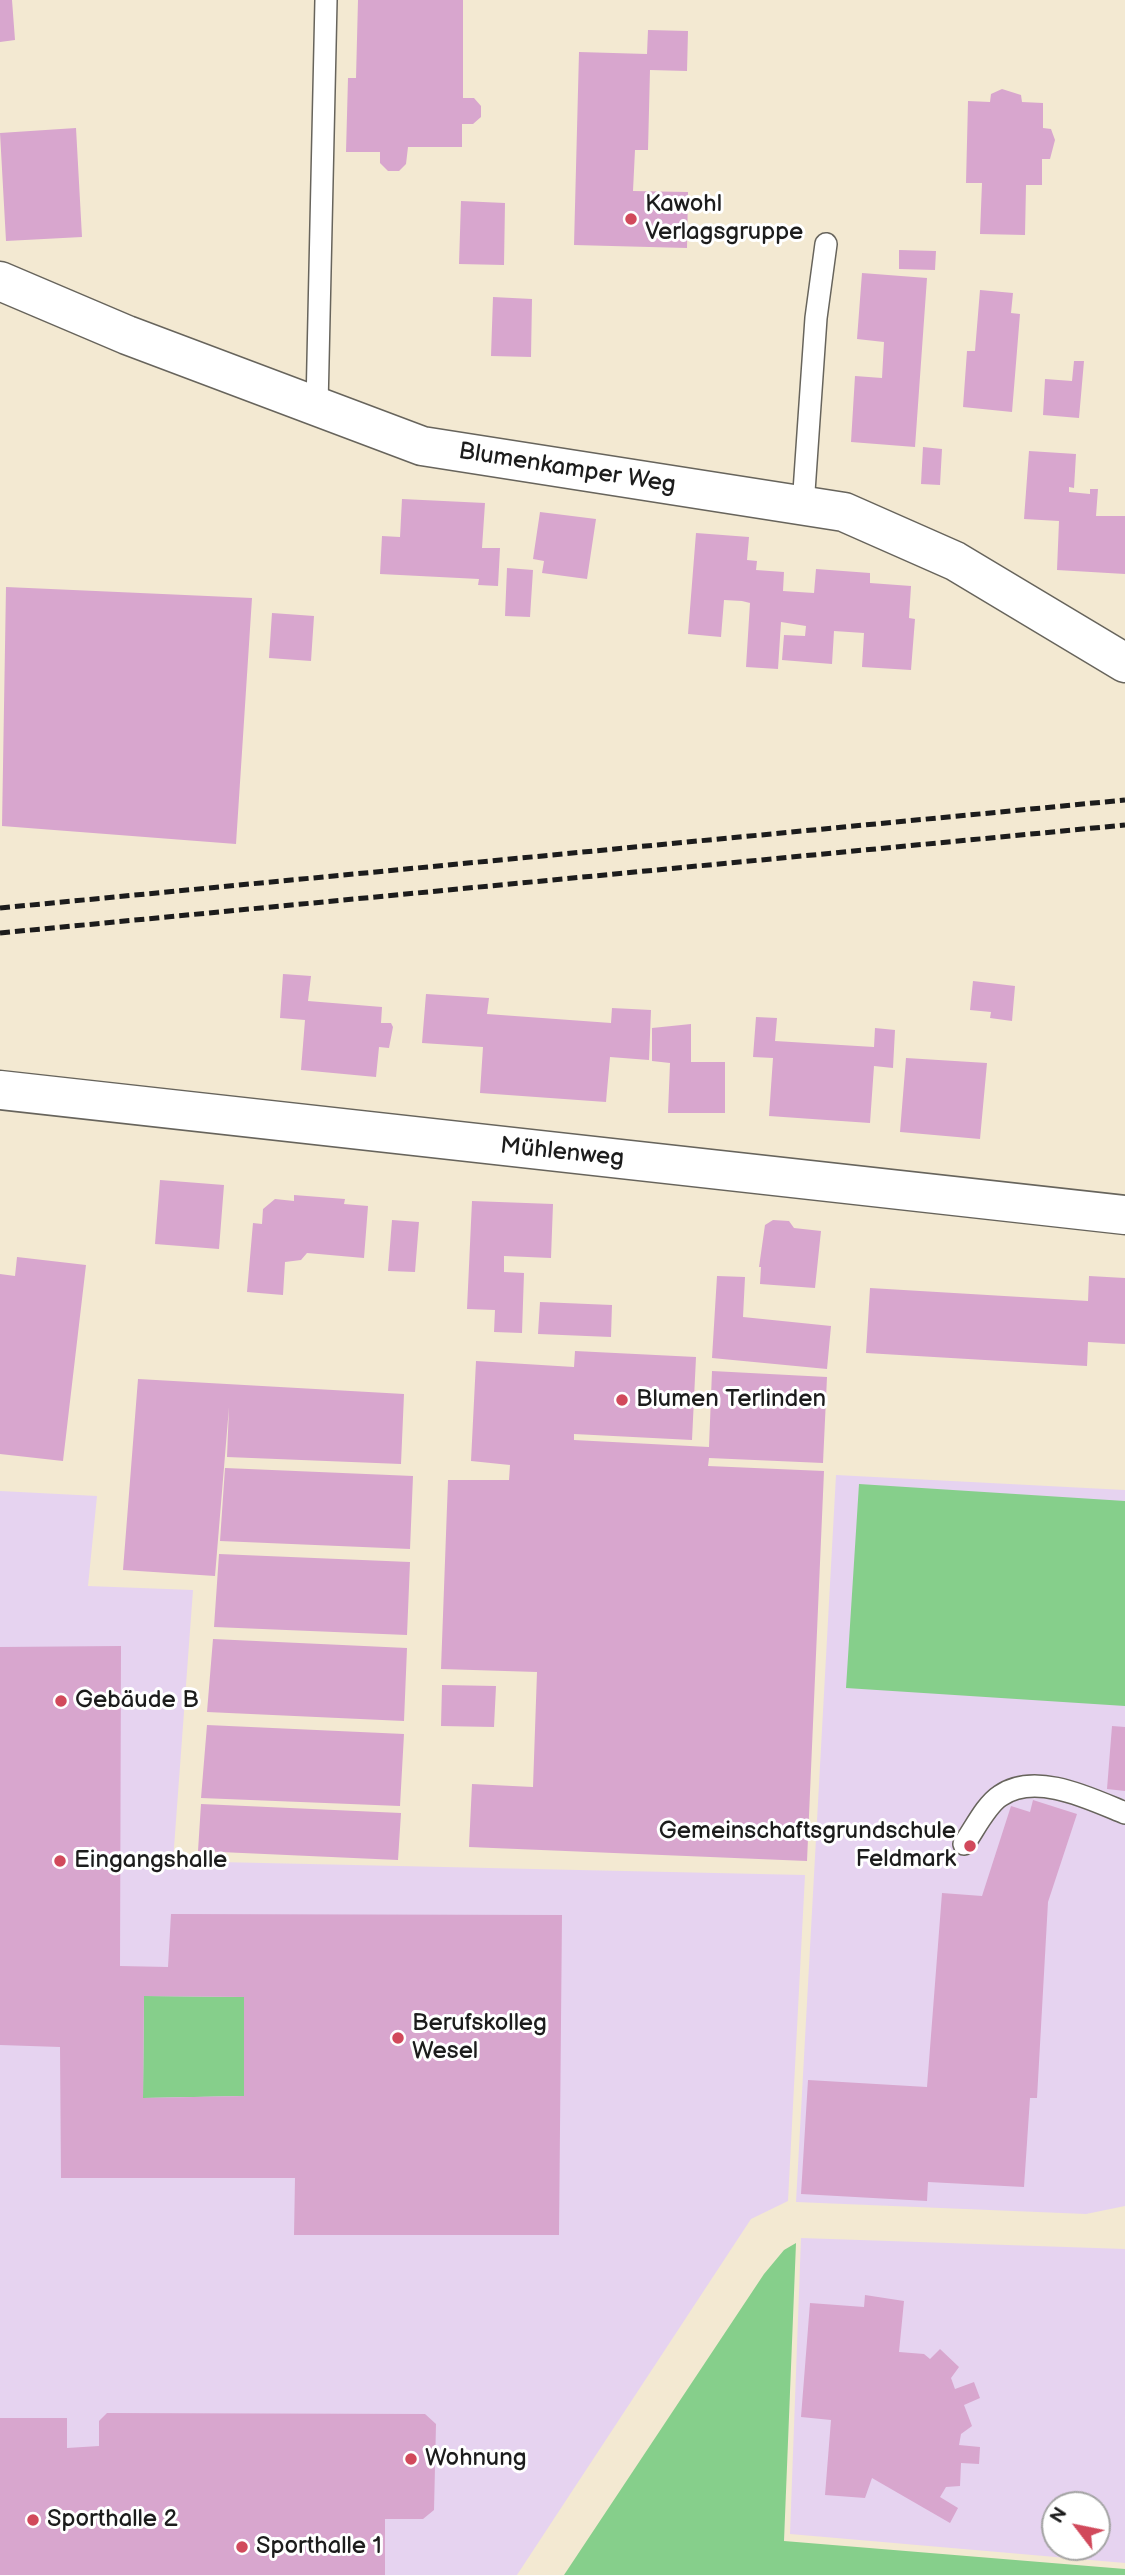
<!DOCTYPE html>
<html>
<head>
<meta charset="utf-8">
<style>
  body { margin:0 }
  #map { position:relative; width:1125px; height:2575px; overflow:hidden; background:#f3e9d2; font-family:"Balsamiq Sans",sans-serif }
  canvas { display:block }
  .north { position:absolute; left:1041px; top:2491px; width:70px; height:70px; box-sizing:border-box; background:#fff; border:2px solid #a4a4a4; border-radius:50%; rotate:302deg; font-size:19px; font-weight:700; line-height:28px; text-align:center; color:#1c1c1c }
  .north::after { content:''; display:block; margin:auto; width:24px; height:32px; background:#d1495b; clip-path:polygon(50% 0,100% 100%,50% 72%,0 100%) }
</style>
</head>
<body>
<div id="map">
<canvas width="1125" height="2575"></canvas>
<div class="north">N</div>
</div>
<script>
const ctx = document.querySelector('canvas').getContext('2d');
ctx.lineJoin = 'round';
function paint(path, color) {
  ctx.fillStyle = color;
  ctx.fill(path, 'evenodd');
}
function strokePath(path, color, width, dash) {
  ctx.strokeStyle = color;
  ctx.lineWidth = width;
  ctx.lineCap = dash ? 'butt' : 'round';
  ctx.setLineDash(dash || []);
  ctx.stroke(path);
}
function label(font, color, halo, rows, align = 'center') {
  ctx.font = font + ' "Balsamiq Sans",sans-serif';
  ctx.lineWidth = 6;
  ctx.setLineDash([]);
  ctx.textBaseline = 'middle';
  ctx.strokeStyle = halo;
  ctx.fillStyle = color;
  for (const [text, x, y, turn = 0] of rows) {
    ctx.save();
    ctx.translate(x, y);
    ctx.rotate((+turn || 0) * Math.PI / 180);
    ctx.textAlign = isNaN(turn) ? turn : align;
    if (halo) ctx.strokeText(text, 0, 0);
    ctx.fillText(text, 0, 0);
    ctx.restore();
  }
}
const built = new Path2D(`
  M836,1475l289,15v716l-39,8 -290,-12z
  M0,1491l97,5 -9,90 105,4 -20,271 632,14 -17,326 -37,18 -234,356h-517z
  M801,2238l324,11v314l-335,-29zM1055,2505h42v42h-42z`);
const green = new Path2D(`
  M859,1484l266,17v205l-279,-18z
  M144,1996l100,1v99l-101,2z
  M796,2243l-12,298 341,28v6h-561l200,-301 20,-24z`);
const building = new Path2D(`
  M0,0h12l3,40 -15,2z
  M358,0h105v98h11l7,8v11l-8,7h-11v23h-54l-2,17 -7,7h-11l-8,-8v-11h-34l2,-74h8z
  M648,30l40,1 -1,40 -37,-1 -2,80h-13l-2,41 55,1 -1,56 -113,-3 5,-193 68,2z
  M1002,89l19,6 1,7 21,1v25l8,1 4,11 -5,19h-8v26h-16l-1,50 -45,-1 2,-51h-16l2,-82 22,1 1,-8z
  M76,128l6,109 -76,4 -6,-108z
  M461,201l44,2 -1,62 -45,-1z
  M899,250l37,1 -1,19 -36,-1z
  M862,273l65,5 -12,169 -64,-5 4,-66 27,2 2,-36 -27,-3z
  M980,290l33,3 -2,20 9,1 -8,98 -49,-5 4,-56h8z
  M493,297l39,2 -1,58 -40,-1z
  M1074,361h10l-5,57 -36,-3 2,-36 27,2z
  M923,447l19,2 -2,36 -19,-1z
  M1029,451l47,3 -2,34 -5,-1v5l21,2v-5h8l-2,27h29v58l-68,-4 2,-49 -35,-2z
  M402,499l83,4 -3,45h18l-2,38 -20,-1 1,-6 -99,-5 2,-38 18,1z
  M540,512l56,7 -9,60 -45,-6 2,-12 -11,-2z
  M696,533l53,4 -2,23 10,1 -1,9 28,2 -1,19 31,2 2,-24 54,4v10l41,3 -2,32 6,1 -4,51 -49,-3 2,-34 -30,-2 -2,33 -50,-4 2,-25 21,1 1,-10 -25,-4 -3,47 -32,-2 4,-64 -8,-2 -18,-1 -3,37 -33,-3z
  M507,568l26,2 -3,47 -25,-1z
  M6,587l246,11 -16,246 -234,-18z
  M272,613l42,3 -3,45 -42,-3z
  M283,974l28,2 -3,25 74,6 -1,16h10l2,4 -4,21 -10,-1 -3,30 -75,-7 4,-50 -25,-2z
  M973,981l42,5 -3,35 -22,-3 1,-6 -21,-2z
  M426,994l63,4 -2,16 124,9 1,-15 39,2 -2,50 -39,-3 -4,45 -126,-9 3,-46 -61,-4z
  M756,1017l21,1 -2,23 99,6 1,-19 20,2 -2,38 -19,-2 -4,57 -101,-7 4,-58 -20,-1z
  M691,1024v38h34v51h-57l2,-50 -18,-2v-33z
  M906,1058l81,5 -7,76 -80,-7z
  M160,1180l64,5 -5,64 -64,-5z
  M294,1195l51,4 -1,5 24,2 -4,52 -57,-5 -6,7 -16,2 -2,33 -36,-3 6,-69 9,1 1,-15 12,-10 19,2z
  M472,1201l81,3 -2,54 -47,-2v16l20,1 -2,60 -28,-1 1,-22 -28,-1z
  M392,1220l27,2 -4,50 -27,-1z
  M773,1220l16,1 5,7 27,3 -6,57 -55,-4 1,-17h-2l6,-42z
  M17,1257l69,8 -23,196 -63,-7v-180l15,2z
  M717,1276l28,1 -2,40 88,9 -4,43 -115,-11z
  M1089,1276l36,2v66l-37,-2 -1,24 -221,-13 4,-65 218,13z
  M540,1302l72,3 -1,32 -73,-3z
  M575,1351l121,6 -4,83 -118,-6v6l135,7 3,-76 115,6 -4,86 -114,-5 -1,8 116,5 -17,390 -338,-14 3,-63 61,3 4,-115 -96,-3 7,-189h61l1,-15 -39,-4 5,-100 98,6z
  M138,1379l266,15 -3,70 -174,-7 2,-50 -14,169 -92,-6z
  M225,1468l188,8 -3,73 -190,-8z
  M219,1554l191,8 -3,73 -193,-8z
  M213,1639l194,9 -3,73 -197,-9z
  M121,1646l-1,320 48,1 3,-53 391,1 -3,320h-265l1,-57h-234l-1,-131 -60,-2v-398zM144,1996l100,1v99l-101,2z
  M442,1685l54,1 -2,41 -53,-1z
  M207,1725l197,9 -4,72 -199,-8z
  M1112,1726l13,1v64l-18,-2z
  M1033,1800l44,14 -29,88 -11,196h-7l-6,89 -96,-5 -1,19 -126,-7 7,-114 119,7 15,-194 40,3 29,-90 19,6z
  M201,1804l200,9 -3,47 -200,-9z
  M865,2295l39,6 -5,51 25,2 6,5 10,-10 19,18 -8,11 4,11 19,-7 6,16 -16,7 8,21 -11,8 -2,11 21,2 -1,17 -18,-1 -1,23 -14,1 -6,10 18,11 -8,15 -78,-45 -7,20 -40,-3 6,-75 -30,-3 9,-114 54,4z
  M107,2413l318,1 11,10 -2,86 -11,9h-38v56h-385v-157h67v30l32,-2v-25z`);
const service = new Path2D(`
  M317,406l9,-406
  M803,506l13,-188 10,-74
  M964,1844c10,-14 22,-39 36,-48 35,-25 91,3 125,17`);
const minor = new Path2D(`
  M0,281l127,54 295,111 422,66 111,49 170,102
  M0,1090l1125,125`);
const rail = new Path2D(`
  M0,908l1125,-108
  M0,933l1125,-108`);
const markers = [
  [631,219,7,"#d1495b"],
  [622,1400,7,"#d1495b"],
  [61,1701,7,"#d1495b"],
  [970,1846,7,"#d1495b"],
  [60,1861,7,"#d1495b"],
  [398,2038,7,"#d1495b"],
  [411,2459,7,"#d1495b"],
  [33,2520,7,"#d1495b"],
  [242,2547,7,"#d1495b"]
];
const poiNames = [
  ["Kawohl",645,205],
  ["Verlagsgruppe",645,233],
  ["Blumen Terlinden",636,1400],
  ["Gebäude B",75,1701],
  ["Gemeinschaftsgrundschule",956,1832,"right"],
  ["Feldmark",956,1860,"right"],
  ["Eingangshalle",74,1861],
  ["Berufskolleg",412,2024],
  ["Wesel",412,2052],
  ["Wohnung",425,2459],
  ["Sporthalle 2",47,2520],
  ["Sporthalle 1",256,2547]
];
const streetNames = [
  ["Blumenkamper Weg",567,469,9],
  ["Mühlenweg",562,1153,6]
];
paint(built, '#e6d3f0');
paint(green, '#86cf8b');
paint(building, '#d8a6ce');
strokePath(service, '#67645c', 24);
strokePath(minor, '#67645c', 41);
strokePath(service, '#fff', 21);
strokePath(minor, '#fff', 38);
strokePath(rail, '#1c1c1c', 5, [10, 5]);
for (const [x, y, r, color] of markers) {
  const dot = new Path2D();
  dot.arc(x, y, r, 0, 2 * Math.PI);
  ctx.fillStyle = color;
  ctx.fill(dot);
  strokePath(dot, '#fff', 2.5);
}
label('24px', '#1c1c1c', '#fff', poiNames, 'left');
label('24px', '#1c1c1c', '#fff', streetNames);
</script>
</body>
</html>
